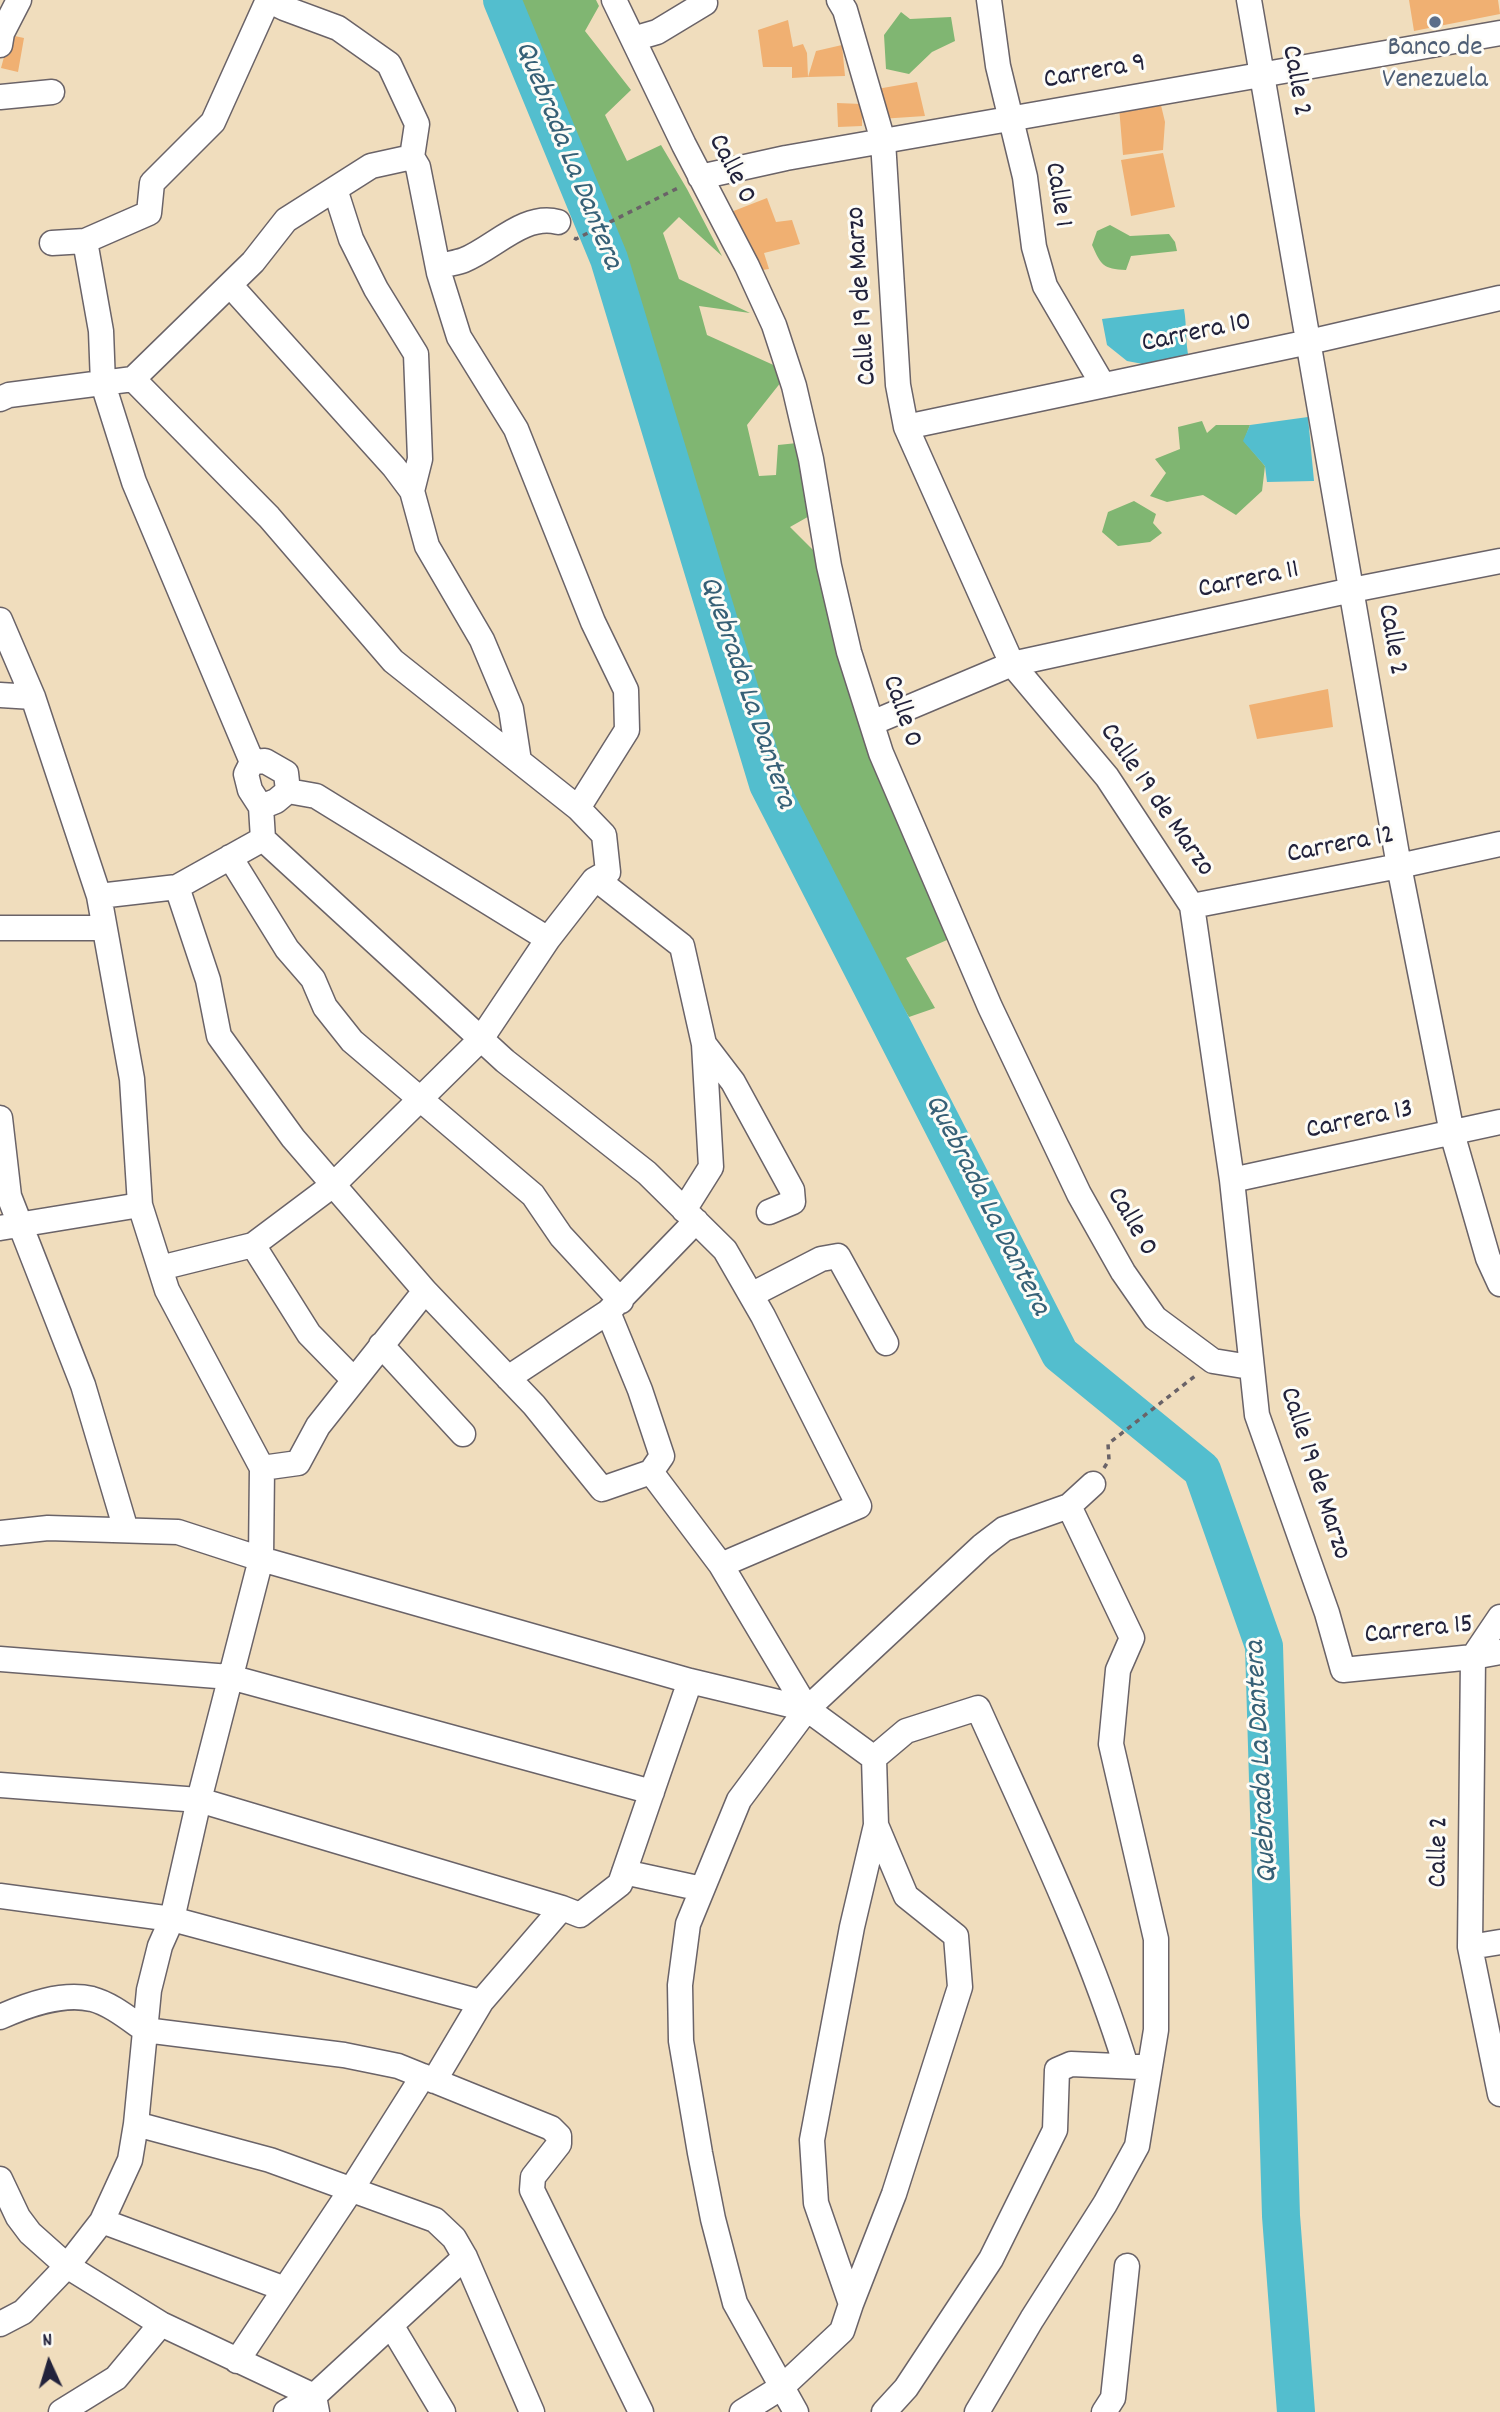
<!DOCTYPE html>
<html>
<head>
<meta charset="utf-8">
<style>
  body { margin:0 }
  #map { position:relative; width:1500px; height:2412px; overflow:hidden; background:#f0ddbd; font-family:Dekko,sans-serif }
  canvas { display:block }
  .north { position:absolute; left:14px; top:2328px; width:70px; height:70px; -webkit-text-stroke:5px #fdfcf7; paint-order:stroke; rotate:356deg; font-size:19px; font-weight:700; line-height:28px; text-align:center; color:#22223b }
  .north::after { content:''; display:block; margin:auto; width:24px; height:32px; background:#22223b; clip-path:polygon(50% 0,100% 100%,50% 72%,0 100%) }
</style>
</head>
<body>
<div id="map">
<canvas width="1500" height="2412"></canvas>
<div class="north">N</div>
</div>
<script>
const ctx = document.querySelector('canvas').getContext('2d');
ctx.lineJoin = 'round';
function paint(path, color) {
  ctx.fillStyle = color;
  ctx.fill(path, 'evenodd');
}
function strokePath(path, color, width, dash) {
  ctx.strokeStyle = color;
  ctx.lineWidth = width;
  ctx.lineCap = dash ? 'butt' : 'round';
  ctx.setLineDash(dash || []);
  ctx.stroke(path);
}
function label(font, color, halo, rows, align = 'center') {
  ctx.font = font + ' Dekko,sans-serif';
  ctx.lineWidth = 6;
  ctx.setLineDash([]);
  ctx.textBaseline = 'middle';
  ctx.strokeStyle = halo;
  ctx.fillStyle = color;
  for (const [text, x, y, turn = 0] of rows) {
    ctx.save();
    ctx.translate(x, y);
    ctx.rotate((+turn || 0) * Math.PI / 180);
    ctx.textAlign = isNaN(turn) ? turn : align;
    if (halo) ctx.strokeText(text, 0, 0);
    ctx.fillText(text, 0, 0);
    ctx.restore();
  }
}
const forest = new Path2D(`
  M494,0h102l3,6 -14,25 46,59 -26,25 22,46 34,-16 26,44 35,67 -43,-39 -16,16 16,46 71,34 -51,-7 8,29 82,37 -42,53 12,51 17,-1 2,-30 29,-3 13,68 -30,17 39,39 118,374 -41,18 29,50 -26,9 -141,-233 -159,-525z
  M901,12l9,7 41,-2 4,24 -23,11 -23,22 -23,-5 -2,-34z
  M1110,225l20,11 39,-2 6,8 2,9 -46,5 -5,14c-23,-1 -25,-5 -34,-25l5,-14z
  M1202,421l5,12 9,-8h34l-6,16 21,25 -3,25 -26,24 -33,-20 -36,7 -17,-6 16,-23 -11,-14 25,-10 -2,-22z
  M1134,501l22,13 -3,9 9,10 -12,9 -32,4 -16,-14 6,-20z`);
const water = new Path2D(`
  M1184,309c3,17 1,32 5,50l-41,6 -21,-4 -20,-16 -5,-26z
  M1308,417l6,64 -47,1 -2,-16 -22,-25 7,-16z`);
const river = new Path2D(`
  M502,0l107,259 159,525 292,570 142,116 62,176 17,570 15,196`);
const building = new Path2D(`
  M1409,0h89l2,14 -86,17z
  M788,20l5,27 10,-3 4,9 1,24 -16,1v-11h-29l-5,-37z
  M10,35l14,3 -6,34 -17,-4z
  M842,45l3,31 -37,1 8,-26z
  M917,82l8,34 -45,3 -3,-30z
  M1160,101l5,21 -2,28 -40,5 -4,-48z
  M837,103l25,1v22l-24,1z
  M1163,153l12,54 -44,9 -10,-56z
  M767,198l9,24 16,-2 8,24 -36,9 5,16 -13,2 -25,-59z
  M1328,689l5,38 -76,12 -8,-34z`);
const path = new Path2D(`
  M574,238l2,1 104,-52
  M1104,1468l5,-8 -1,-16 87,-68`);
const minor = new Path2D(`
  M268,0l16,8 54,20 51,36 28,60 -5,33 6,10 21,106 20,64 57,92 77,193 33,68 1,40 -49,78
  M614,0l70,145 63,121 27,59 20,61 17,73 18,107 20,86 32,101 109,254 89,187 44,78 32,46 58,43 37,6
  M839,0l6,10 38,131 15,244 8,42 106,237 95,113 85,129 40,274 25,235 70,198 16,57 130,-13 27,-5
  M989,0l9,66 27,111 9,70 11,39 58,99
  M1249,0l150,866 53,267 36,125 12,26
  M633,39l24,-7 48,-29
  M0,45l2,-12 17,-33
  M0,97l52,-5
  M700,177l86,-19 714,-125
  M335,189l16,50 25,50 40,65 4,105 -8,32
  M85,241l16,90 2,53 31,98 118,280 -6,12 4,16 11,17
  M52,243l33,-2 64,-28 3,-30 61,-61 55,-122
  M438,267c8,-3 18,-4 26,-7 30,-12 60,-47 94,-38
  M230,285l164,182 18,24 15,55 55,94 29,69 8,52
  M133,379l136,138 124,144 185,147 26,27 4,37 -14,8
  M0,399l9,-4 124,-16 120,-117 33,-42 85,-54 41,-9
  M906,427l403,-85 191,-44
  M0,620l33,77 66,199 33,183 8,126 27,85 95,178 -1,91 -62,241 -27,119 -12,27 -11,44 -13,134
  M0,695l33,2
  M872,723l140,-59 340,-74 148,-29
  M252,762l13,-1 21,12 2,18
  M288,791l28,5 232,143 46,-59 10,5 78,61 22,98 7,123 -27,43
  M230,857l57,92 26,30 12,28 27,34 181,154 28,41 60,65
  M177,887l31,93 11,56 74,102 132,153
  M99,896l78,-9 86,-48
  M1192,906l207,-40 101,-22
  M0,928h104
  M704,1044l29,38 59,108 1,12 -24,10
  M0,1118l9,78 74,189 43,145
  M1232,1180l268,-58
  M0,1228l140,-23
  M253,1245l56,89 45,46
  M160,1268l93,-23 80,-60 148,-146 67,-100
  M751,1295l70,-36 17,-3 48,87
  M608,1312l32,78 22,66 -11,16
  M381,1345l82,89
  M508,1378l100,-66 88,-91
  M262,1468l36,-5 20,-37 107,-135 109,114 68,84 49,-17 70,93 138,-59 -96,-190 -38,-66 -78,-77 -142,-112 -242,-222 -2,-32 15,-6 12,-10
  M0,1533l48,-5 130,4 83,27 429,122 117,28 -68,91 -51,124 -8,61 1,56 19,112 13,66 22,84 61,109
  M721,1565l86,144 67,49 2,67 -24,102 -40,213 4,63 35,101 -9,27 -60,56 -40,25
  M1500,1617l-27,40 -3,290 30,147
  M0,1659l230,18 422,115
  M807,1709l175,-163 22,-17 65,-23
  M874,1758l32,-27 72,-23c53,118 110,235 148,358
  M0,1785l199,15 363,108
  M624,1872l78,17
  M0,1896l172,23 309,83
  M1470,1947l30,-5
  M0,2017c27,-12 62,-25 92,-18 19,5 37,20 53,31l199,25 54,11 153,62 8,8v8l-26,33 -1,13 109,222
  M434,2081l47,-79 81,-94 18,7 40,-31 70,-203
  M0,2179l18,38 12,16 37,33 -44,46 -23,12
  M102,2221l183,68
  M851,2304l43,-110 66,-207 -4,-51 -50,-40 -30,-71
  M391,2325l52,87
  M237,2361l114,-171 72,-114
  M61,2412l55,-34 45,-54
  M286,2412l28,-16 151,-139
  M317,2412l-3,-16 -153,-72 -94,-58 35,-45 28,-61 6,-36 134,36 165,60 19,18 11,19 67,155
  M884,2412l22,-24 85,-129 64,-129 2,-60 14,-6 69,3
  M977,2412l55,-93 73,-115 32,-58 19,-116v-91l-45,-195 7,-74 14,-32 -63,-132 24,-22
  M1104,2412l9,-14 14,-132`);
const markers = [
  [1435,22,7,"#5c6f8a"]
];
const serviceNames = [
  ["Banco de",1435,50],
  ["Venezuela",1435,82]
];
const streetNames = [
  ["Carrera 9",1095,74,-10],
  ["Calle 2",1294,81,80],
  ["Calle 0",730,170,63],
  ["Calle 1",1056,195,81],
  ["Calle 19 de Marzo",864,296,-94],
  ["Carrera 10",1197,335,-12],
  ["Carrera 11",1249,582,-12],
  ["Calle 2",1390,640,80],
  ["Calle 0",900,712,71],
  ["Calle 19 de Marzo",1155,801,55],
  ["Carrera 12",1341,847,-11],
  ["Carrera 13",1360,1122,-12],
  ["Calle 0",1130,1223,60],
  ["Calle 19 de Marzo",1313,1474,72],
  ["Carrera 15",1419,1632,-6],
  ["Calle 2",1441,1852,-89]
];
const waterNames = [
  ["Quebrada La Dantera",566,156,68],
  ["Quebrada La Dantera",745,693,71],
  ["Quebrada La Dantera",985,1206,63],
  ["Quebrada La Dantera",1264,1762,-93]
];
paint(forest, '#80b672');
paint(water, '#53bece');
strokePath(river, '#53bece', 38);
paint(building, '#f0b072');
strokePath(minor, '#6a6368', 27);
strokePath(path, '#6a6368', 3.5, [5, 5]);
strokePath(minor, '#fff', 24);
for (const [x, y, r, color] of markers) {
  const dot = new Path2D();
  dot.arc(x, y, r, 0, 2 * Math.PI);
  ctx.fillStyle = color;
  ctx.fill(dot);
  strokePath(dot, '#fdfcf7', 2.5);
}
label('28px', '#4e5e75', '#fdfcf7', serviceNames);
label('28px', '#22223b', '#fdfcf7', streetNames);
label('italic 30px', '#366076', '#fdfcf7', waterNames);
</script>
</body>
</html>
